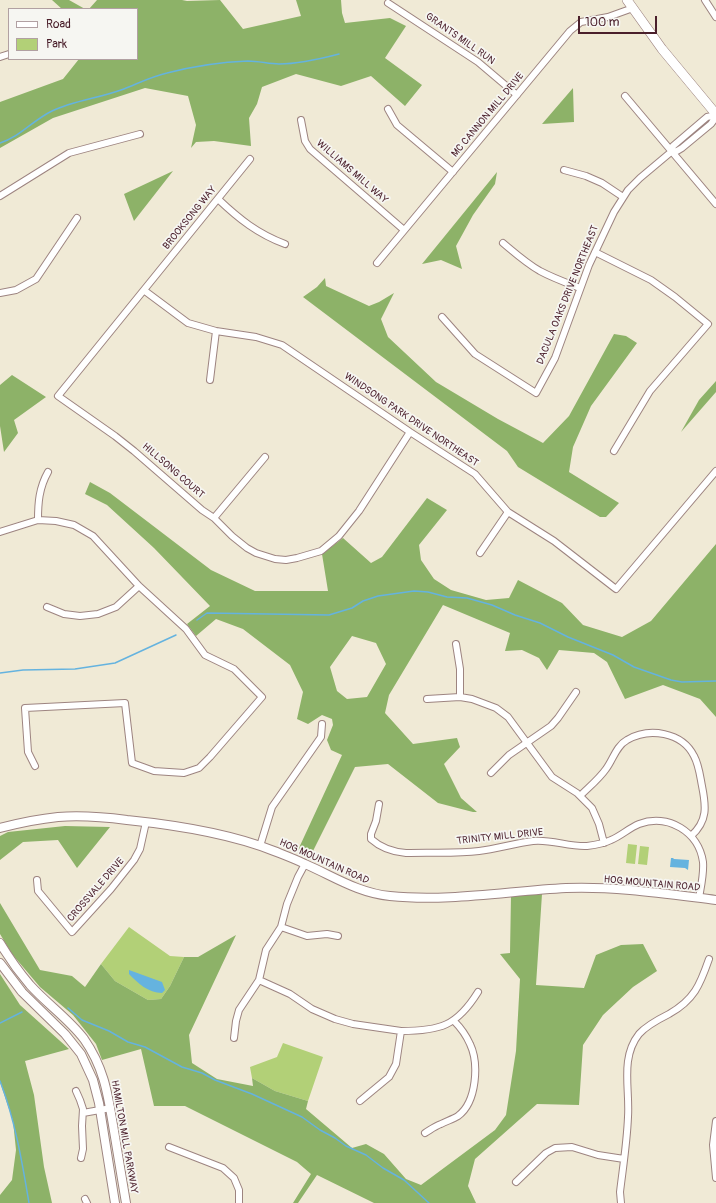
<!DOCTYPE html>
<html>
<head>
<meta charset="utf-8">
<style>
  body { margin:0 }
  #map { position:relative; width:716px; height:1203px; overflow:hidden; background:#f0ead6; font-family:Pangolin,sans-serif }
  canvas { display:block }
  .legend { position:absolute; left:8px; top:8px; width:130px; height:52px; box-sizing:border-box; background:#f6f6f2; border:1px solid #b1a0a2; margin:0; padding:5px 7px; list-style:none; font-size:12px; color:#4a1f2b }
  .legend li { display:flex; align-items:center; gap:8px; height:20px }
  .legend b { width:20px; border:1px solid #b1a0a2 }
  .scale { position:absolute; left:578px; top:16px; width:79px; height:18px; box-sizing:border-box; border:2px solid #4a1f2b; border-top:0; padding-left:5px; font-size:12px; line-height:14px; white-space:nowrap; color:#4a1f2b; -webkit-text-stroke:3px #f6f6f2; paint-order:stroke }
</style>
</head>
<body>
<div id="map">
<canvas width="716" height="1203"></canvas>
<ul class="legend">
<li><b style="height:5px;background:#fff"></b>Road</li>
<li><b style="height:11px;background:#b2d077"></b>Park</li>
</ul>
<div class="scale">100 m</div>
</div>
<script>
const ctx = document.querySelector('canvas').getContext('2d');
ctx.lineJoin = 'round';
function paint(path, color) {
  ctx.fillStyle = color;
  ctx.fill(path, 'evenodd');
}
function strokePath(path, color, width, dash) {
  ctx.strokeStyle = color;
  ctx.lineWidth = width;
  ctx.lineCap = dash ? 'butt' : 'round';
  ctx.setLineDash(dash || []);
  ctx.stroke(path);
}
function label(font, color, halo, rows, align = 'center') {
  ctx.font = font + ' Pangolin,sans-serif';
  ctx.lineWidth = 3.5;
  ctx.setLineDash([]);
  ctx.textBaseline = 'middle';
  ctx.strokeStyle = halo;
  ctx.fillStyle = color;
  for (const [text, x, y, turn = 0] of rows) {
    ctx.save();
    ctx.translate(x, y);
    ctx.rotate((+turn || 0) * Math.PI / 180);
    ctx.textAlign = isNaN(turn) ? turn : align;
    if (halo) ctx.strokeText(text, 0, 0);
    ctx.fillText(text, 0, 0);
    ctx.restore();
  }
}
const green = new Path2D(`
  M628,844l9,1 -2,19 -9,-1z
  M640,846l9,1 -2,18 -9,-1z
  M129,927l41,29 14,1 -14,29 -9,13 -13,1 -33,-19 -14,-17z
  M283,1043l40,14 -15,44 -33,-10 -23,-13 -2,-11 27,-10z`);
const forest = new Path2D(`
  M52,0h17l16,9h-23z
  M97,0h85l5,1 33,-1 23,29 58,-13 -5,-16h45l1,13 3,10 45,-5 16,8 -21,32 37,27 -17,21 -34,-30 -30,10 -45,-12 -34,13 -5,17 -8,14 2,28 -37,-5 -18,1 -5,6 5,-23 -8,-29 -43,-8 -92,30 -53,30v-46l63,-23 16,-20h58v-50h-48z
  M573,88l1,34 -32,2z
  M173,171l-39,50 -10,-27z
  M497,172l-2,12 -22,31 -17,31 6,23 -21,-9 -19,4z
  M325,278l1,8 43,20 10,-4 15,-9 -13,26 7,18 48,45 62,37 45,24 26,-27 45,-82 12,2 11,7 -46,63 -18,41 -4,25 50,31 -13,14h-6l-82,-50 -11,-16 -204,-154 14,-10z
  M12,375l34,22 -32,23 4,13 -14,19 -4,-26v-41z
  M716,381v11l-35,40 18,-32z
  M90,482l20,11 101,77 44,21h73l-6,-37 21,-16 28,25 11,-6 45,-59 20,12 -28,35 2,15 13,19 17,11 35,10 23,-2 9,-18 44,23 21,22 39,12 29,-16 65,-77v173l-16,-18 -37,-14 -38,14 -18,-37 -13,-9 -35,-3 -12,20 -8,-12 -17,-8 -17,1 5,-18 -67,-28 -54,90 -4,18 28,31 44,-6 3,9 -16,17 17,34 16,14h-4l-35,-9 -50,-39 -33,3 -44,88 -13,-5 44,-95 -11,-5 -4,-10 6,-15 -1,-6 -10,-4 -14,9 -11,-5 6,-27 -13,-27 -47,-36 -27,-10 -20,17 -9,-12 23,-18 -56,-58 -47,-43 -22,-11zM352,636l24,7 10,21 -19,33 -20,2 -10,-8 -7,-24z
  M65,826l45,1 -33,41 -19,-28 -35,2 -23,18v-24l8,-4z
  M542,894l-6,91 48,3 12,-33 25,-10 22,-1 14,27 -24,16 -30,28 -20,30 -4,60 -42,-1 -62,55 -7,27 8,17h-102l-57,-28 -19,28h-5l18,-29 -14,-12 -112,-56h-31l-13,-57 -39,11 -6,-16 -23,-29 -33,-28 -28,-33 -12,-20v-31l40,67 32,6 13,11 16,-23 14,17 33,19 13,-1 9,-13 14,-29h14l38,-22 -47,100 3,28 25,16 36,7 -1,-8 23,13 33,10 -2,8 46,39 14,-4 18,10 22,25 15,6 74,-55 11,-15 10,-64 4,-72 -20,-25 10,-1 1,-57z
  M0,974l20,31 49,44 -44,12 9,34 10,72 8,36h-52v-8l12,-15 4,-30 -3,-29 -13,-39z`);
const water = new Path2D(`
  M671,858h2l1,1 15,1 -1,10 -3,-2 -15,-1z
  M129,970l33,12 3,8 -3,3c-14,0 -24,-10 -33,-19z`);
const stream = new Path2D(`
  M0,143c20,-6 33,-23 52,-32 21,-10 47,-13 69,-21 16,-6 29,-13 46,-17 27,-7 54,-11 81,-12 11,0 21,3 31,3 20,0 41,-5 60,-10
  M197,620l10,-7 122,2 23,-7 11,-7 15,-5 36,-5 14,1 19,5 20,1 25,7 23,10 25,8 28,14 45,18 21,12 37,13 11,2 34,-1
  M0,673l23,-3 52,-1 40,-6 61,-28
  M68,1008l14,12 27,11 19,11 17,5 37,20 20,6 13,7 37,14 50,23 18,13 15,8 11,8 20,9 17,13 21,12 25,23
  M0,1023l22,-11
  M0,1081c15,39 22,80 29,122`);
const street = new Path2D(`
  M705,0l11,17
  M388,3l90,59 39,33
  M0,57l9,-3
  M625,96l91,108
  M388,109l9,16 56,47
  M301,120l4,21 5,8 94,81
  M671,152l2,-6 34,-29 9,-2
  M250,159l-192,237 57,40 19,15 68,59 12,8 18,18 15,12 9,5 19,6 11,1 11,-2 24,-7 18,-15 20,-25 51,-79
  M564,170l22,6 16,7 21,14
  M0,196l69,-43 71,-19
  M218,199c21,20 40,35 67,45
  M503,243c12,10 23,20 37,28 13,7 27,12 40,17
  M595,252l56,28 24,17 33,27 -58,67 -36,60
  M377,263l193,-232 11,-9 27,-5 25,-9
  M145,291l43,32 28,8 40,6 26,8 128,87 65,42 33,38 46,29 62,48 100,-118
  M0,293l16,-3 20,-11 41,-61
  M442,317l33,37 61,39 19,-35 34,-93 25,-53 14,-22 12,-12 31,-26 6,-1 5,-3 29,-24 5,-7
  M210,380l6,-49
  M214,518l51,-61
  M38,520c0,-17 1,-32 10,-48
  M0,532l38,-12 18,1 18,4 19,11 46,50 47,43 19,26 29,14 28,28 -52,60 -11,11 -15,5 -30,-2 -22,-8 -7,-60 -100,5 3,44 7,14
  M480,553l28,-41
  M47,607l17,7 16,2 18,-2 18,-7 23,-21
  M456,644l4,25v28
  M427,699l33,-2 12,2 24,9 12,9 44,60 25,16 15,15 7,16 5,19
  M491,773l18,-18 42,-29 7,-8 18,-26
  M580,796c9,-9 19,-17 26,-27 7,-9 10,-23 21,-29 22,-13 55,-8 67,16 5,9 6,20 8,30 4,20 6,35 -11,50
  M379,804l-3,17 -5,13v5c10,9 22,13 35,14 24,-1 49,1 73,-2 18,-2 36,-8 54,-10 18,-2 36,6 54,5 8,-1 16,-2 24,-6 10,-4 18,-12 28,-16 29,-11 60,8 64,38 1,12 -2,24 -4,36
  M260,846l12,-39 49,-70 1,-13
  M37,880l1,11 34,41 39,-43 23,-29 6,-11 6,-27
  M281,927l26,9 20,-2 11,2
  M259,980l31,14 22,15 23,10 18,5 48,7 -5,33 -7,13 -29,24
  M401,1031c39,0 56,-5 77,-39
  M234,1038l2,-17 3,-11 20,-30 7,-30 15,-23 6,-23 11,-27 7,-13
  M76,1091l4,9 3,9 -1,17 1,23 -2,9
  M83,1113l28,-5
  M716,1121l-3,24 3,33
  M425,1133c5,-3 10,-7 16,-9 6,-3 12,-5 17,-8 19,-14 21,-53 12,-72 -4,-9 -9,-16 -16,-23
  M169,1147l54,21 11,10 5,12v13
  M516,1182l30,-29 9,-5 17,-1 26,8 26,4
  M85,1199l2,4
  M621,1203l-1,-11c3,-25 7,-50 8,-75 2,-28 -8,-59 11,-83 8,-9 20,-15 30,-20 25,-14 31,-29 40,-55`);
const secondary = new Path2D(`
  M0,828c19,-5 38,-9 58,-11 23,-2 46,0 69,3 49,5 102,13 147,31 10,4 21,8 31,13 28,12 53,29 85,32 58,6 118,-5 176,-8 49,-2 101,6 150,12
  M0,943c9,15 19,29 30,42 17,19 39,34 54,54 21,30 24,57 30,92 4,24 8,48 12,72
  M0,963l22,29 43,42 16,20 12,26 6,23 16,100`);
const primary = new Path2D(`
  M627,0l35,49 54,65`);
const streetNames = [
  ["GRANTS MILL RUN",460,39,35],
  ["MC CANNON MILL DRIVE",488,115,-50],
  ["WILLIAMS MILL WAY",352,172,41],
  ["BROOKSONG WAY",190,218,-51],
  ["DACULA OAKS DRIVE NORTHEAST",568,295,-68],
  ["WINDSONG PARK DRIVE NORTHEAST",411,420,34],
  ["HILLSONG COURT",173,471,41],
  ["TRINITY MILL DRIVE",500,837,-6],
  ["HOG MOUNTAIN ROAD",324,862,24],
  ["HOG MOUNTAIN ROAD",652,884,5],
  ["CROSSVALE DRIVE",96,890,-49],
  ["HAMILTON MILL PARKWAY",124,1137,80]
];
paint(green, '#b2d077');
paint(forest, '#8db268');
paint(water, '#65b3df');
strokePath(stream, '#65b3df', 1.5);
strokePath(street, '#9d8480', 8);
strokePath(secondary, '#9d8480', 10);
strokePath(primary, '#9d8480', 10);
strokePath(street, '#fff', 6);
strokePath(secondary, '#fff', 8);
strokePath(primary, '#fff', 9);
label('10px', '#4a1f2b', '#f6f6f2', streetNames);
</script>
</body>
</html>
